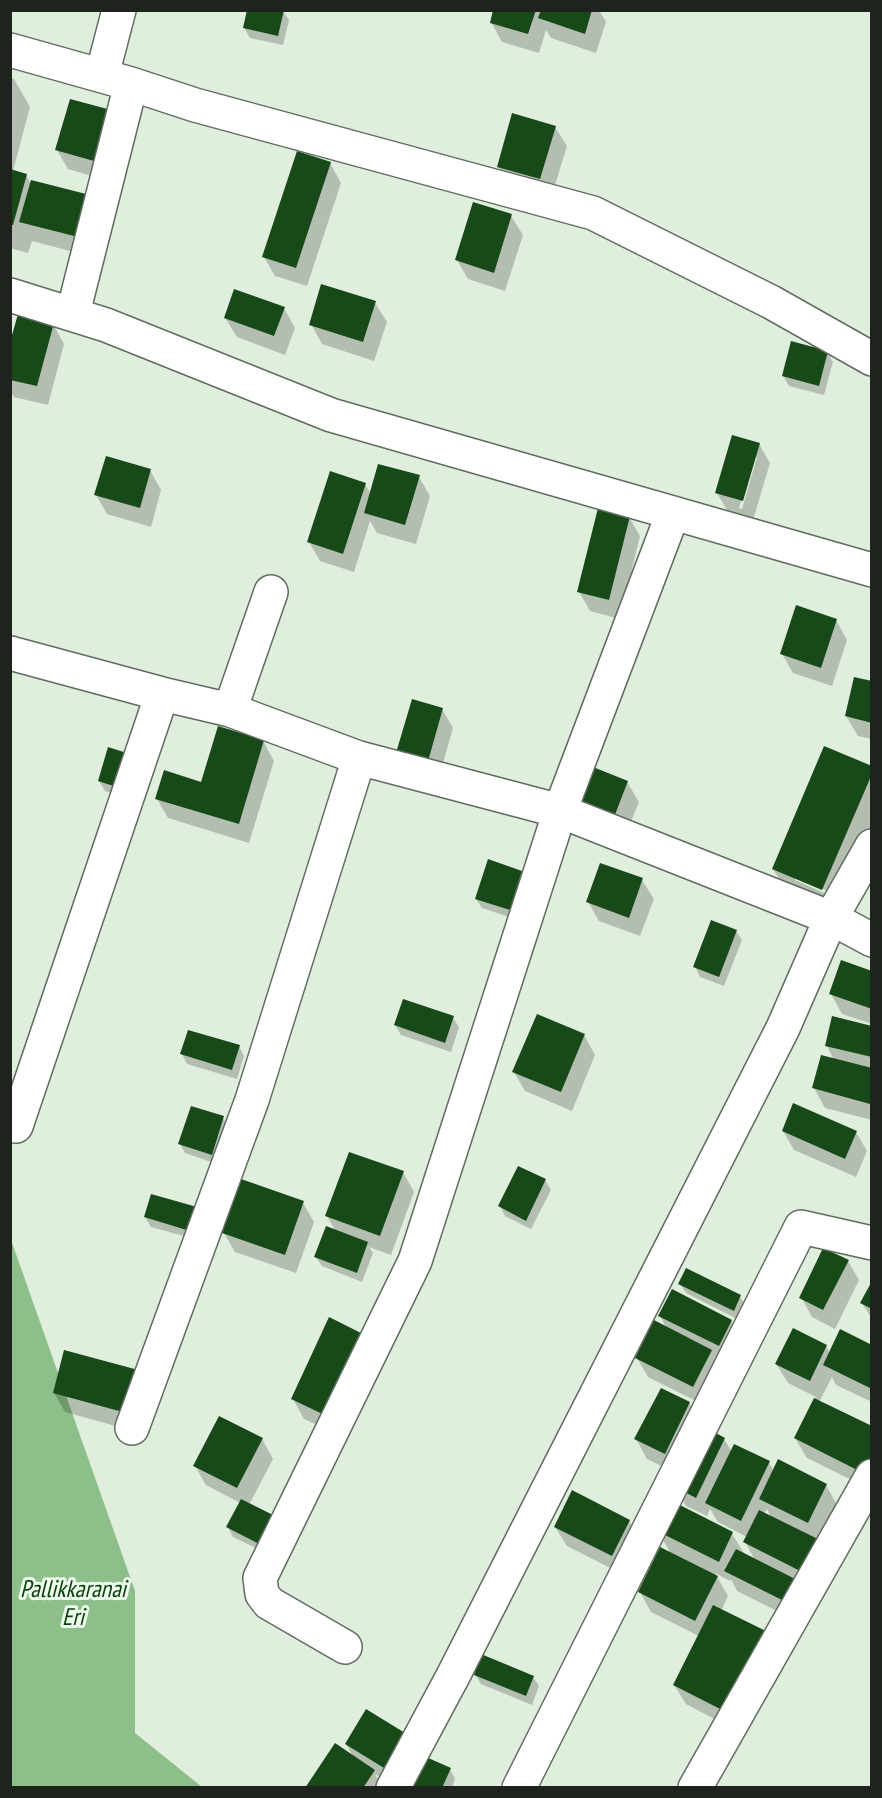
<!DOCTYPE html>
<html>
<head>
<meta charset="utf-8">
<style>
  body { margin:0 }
  #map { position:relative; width:882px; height:1798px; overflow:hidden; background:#e0eede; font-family:"PT Sans Narrow",sans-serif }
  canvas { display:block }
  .frame { position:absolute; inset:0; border:12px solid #1e231d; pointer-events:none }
</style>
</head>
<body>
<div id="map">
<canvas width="882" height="1798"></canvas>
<div class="frame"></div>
</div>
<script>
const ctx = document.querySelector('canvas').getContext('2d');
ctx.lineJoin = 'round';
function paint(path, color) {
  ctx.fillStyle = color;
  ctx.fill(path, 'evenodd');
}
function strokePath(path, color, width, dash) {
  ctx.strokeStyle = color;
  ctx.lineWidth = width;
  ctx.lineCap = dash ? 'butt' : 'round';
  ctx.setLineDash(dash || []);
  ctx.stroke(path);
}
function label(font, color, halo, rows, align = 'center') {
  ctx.font = font + ' "PT Sans Narrow",sans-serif';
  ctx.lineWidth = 6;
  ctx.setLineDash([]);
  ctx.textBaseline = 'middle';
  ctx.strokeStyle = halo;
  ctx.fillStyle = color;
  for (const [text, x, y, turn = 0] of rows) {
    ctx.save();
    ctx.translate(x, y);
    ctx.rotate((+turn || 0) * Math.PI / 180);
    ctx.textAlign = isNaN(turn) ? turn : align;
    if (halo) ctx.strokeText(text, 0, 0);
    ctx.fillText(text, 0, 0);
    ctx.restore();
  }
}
const water = new Path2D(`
  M10,1237l125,354v142l67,54h-191z`);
const shadow = new Path2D(`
  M495,10h104l7,12 -10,31 -45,-15 -5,-8 -7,23 -37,-11 -11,-20z
  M283,11l6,9 -6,25 -33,-7 -6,-10z
  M10,78l4,1 16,28 -17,64 13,4 4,7 63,16v59l-61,-16 -4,12 -18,-5z
  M71,101l41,81 -44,-13 -11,-19z
  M555,127l12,19 -16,52 -41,-12 -12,-19z
  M330,163l11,20 -34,103 -32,-10 -11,-19z
  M511,216l12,19 -18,56 -37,-12 -11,-19z
  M375,303l12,19 -13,39 -52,-17 -11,-20z
  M284,308l11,20 -10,27 -48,-18 -12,-19z
  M53,324l11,20 -16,61 -34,-8 -4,-7v-42z
  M827,353l6,9 -9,33 -35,-9 -6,-10z
  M759,444l11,19 -17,57 -25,-8 -11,-19zM754,457h3l-15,52 -3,-1z
  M150,470l11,20 -10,37 -44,-13 -11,-19z
  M419,477l11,19 -14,48 -39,-11 -7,-12 -16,51 -34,-11 -11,-19 56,-58 6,10z
  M629,517l11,19 -20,83 -30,-8 -11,-19z
  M836,620l11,20 -15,46 -39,-13 -11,-19z
  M872,683v56l-14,-3 -12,-20z
  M442,709l11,19 -18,63 -29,-9z
  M263,741l11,20 -25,82 -81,-25 -11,-19 45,-16z
  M109,749l19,49 -23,-7 -6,-10z
  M872,768v71l-34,78 -48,-20 -17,-28zM795,877l35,15 -1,3 -34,-15z
  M627,782l12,20 -17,42 -38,-14z
  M521,872l6,9 -12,38 -33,-11 -6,-9z
  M642,880l12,19 -14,37 -41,-15 -11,-19z
  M736,931l6,9 -18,46 -24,-9 -5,-10z
  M872,972v52l-30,-10 -11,-20z
  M453,1018l6,9 -8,25 -50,-17 -6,-10z
  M872,1027v93l-47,-12 -11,-20 20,-28 -7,-14z
  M584,1035l11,20 -23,56 -47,-20 -11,-19z
  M239,1046l5,10 -7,23 -50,-15 -5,-10z
  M223,1118l5,9 -11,37 -32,-11 -5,-9z
  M783,1131l73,1 11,19 -11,26 -62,-27z
  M403,1172l11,20 -23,63 -22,-8 4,6 -11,29 -40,-16 -6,-9 20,-25 -9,-16z
  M545,1180l6,10 -20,39 -26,-13 -5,-10z
  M303,1203l11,19 -18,51 -61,-21 -11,-19z
  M196,1208l-1,31 -44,-12 -6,-10z
  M848,1261l11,19 -24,49 -23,-12 -11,-20z
  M687,1270l53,27 6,9 -7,14 -53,-27 -6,-9z
  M872,1285v34l-10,-16z
  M660,1316l71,5 11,19 -12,25 -16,-8 8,13 -18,35 -56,-28 -11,-19 30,-29z
  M370,1339l-26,98 -40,-18 -11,-20z
  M826,1346l4,7 42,-6v55l-36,-17 -4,-8 -13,25 53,88 -65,-32 -12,-20 21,-41 -28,-14 -12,-19z
  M65,1352l76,81 -76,-21 -11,-19z
  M689,1403l12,20 -25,50 -29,-14 -11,-20z
  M262,1439l11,20 -24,46 23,51 -39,-19 -5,-10 12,-24 -34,-18 -11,-19z
  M724,1439l8,13 37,11 5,8 52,14 11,20 -32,120 -68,-34 -6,-12 -1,2 -15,-8 13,23 -7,15 22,123 -57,-30 -12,-19 25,-49 -48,-24 -11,-20 31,-38 -13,-23 14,-28 60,31 12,19 11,7 -10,-18 2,-5 -29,-15 -8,-13 -3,7 -21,-10 -11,-20zM767,1509l4,9 -7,-4z
  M629,1521l12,19 -17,35 -57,-29 -12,-19z
  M475,1674l58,3 6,9 -7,19 -51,-21z
  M404,1734l-8,53 -21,-13 8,14h-76l47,-30 -8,-14z
  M450,1769l5,10 -3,9h-37z`);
const building = new Path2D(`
  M247,10h37l-6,26 -35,-8z
  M493,10h43l-8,24 -38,-11z
  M541,10h51l-7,24 -47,-16z
  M70,99l45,12 -14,52 -46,-13z
  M512,113l44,13 -16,53 -43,-12z
  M297,151l34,11 -35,106 -34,-11z
  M10,169l17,5 -14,51h-3z
  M31,180l63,16 -12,42 -63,-16z
  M473,202l39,12 -18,59 -39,-13z
  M321,284l55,17 -13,41 -54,-17z
  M234,289l51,18 -11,29 -50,-18z
  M18,314l36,9 -17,63 -27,-6v-38z
  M791,341l37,10 -9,35 -37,-10z
  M732,435l28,8 -17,58 -28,-8z
  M106,456l45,13 -11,39 -46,-13z
  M378,464l42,11 -15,50 -41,-12z
  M330,471l36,12 -23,71 -36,-12z
  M598,508l32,8 -21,84 -32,-8z
  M796,605l41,14 -16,49 -41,-14z
  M854,677l18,4v42l-27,-7z
  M412,699l31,9 -18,64 -32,-9z
  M218,726l46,14 -25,84 -84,-25 9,-29 37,12z
  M824,746l48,20v8l-50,116 -50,-21z
  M108,747l25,8 -10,34 -25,-8z
  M588,765l40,16 -17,44 -39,-15z
  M488,859l34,12 -12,39 -35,-11z
  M600,863l43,15 -14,40 -43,-16z
  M711,920l26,10 -18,47 -26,-10z
  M841,960l31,11v38l-43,-15z
  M403,999l51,17 -9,27 -51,-18z
  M537,1014l48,20 -24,58 -49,-20z
  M832,1016l40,10v31l-47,-11z
  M188,1030l52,15 -8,25 -52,-16z
  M821,1055l51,13 -2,36 -58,-16z
  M793,1103l64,28 -12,28 -63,-28z
  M191,1106l33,10 -12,39 -34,-11z
  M349,1152l55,19 -24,65 -55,-20z
  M518,1166l28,13 -20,42 -28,-15z
  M241,1179l63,22 -19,54 -63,-22z
  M151,1194l46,13 -7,24 -46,-14z
  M326,1226l42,16 -11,31 -43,-16z
  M823,1248l26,12 -26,50 -24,-12z
  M686,1268l55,27 -7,16 -56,-27z
  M872,1281v28l-12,-6z
  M672,1289l60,31 -13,26 -61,-30z
  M329,1317l42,21 -38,81 -42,-20z
  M654,1320l58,30 -19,37 -58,-29z
  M793,1328l34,17 -17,36 -35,-17z
  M840,1329l32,16v44l-49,-24z
  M64,1350l78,21 -12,43 -77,-21z
  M661,1388l29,14 -25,52 -31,-15z
  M814,1398l58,28v34l-7,14 -71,-36z
  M219,1416l44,22 -26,50 -44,-22z
  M703,1426l22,12 -29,60 -23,-12z
  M734,1444l36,17 -29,60 -36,-18z
  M778,1459l49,25 -19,39 -49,-24z
  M572,1490l58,30 -18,36 -58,-29z
  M241,1499l40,20 -14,29 -41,-21z
  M672,1501l61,31 -14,30 -62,-31z
  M759,1510l67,33 -16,33 -67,-34z
  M660,1547l58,29 -23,45 -57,-29z
  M736,1549l69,35 -11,22 -70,-35z
  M713,1605l59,29 -40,81 -59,-30z
  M481,1654l53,22 -8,20 -52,-21z
  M366,1709l39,24 -21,35 -39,-24z
  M335,1743l40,27 -12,18h-58z
  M426,1757l25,11 -9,20h-29z`);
const street = new Path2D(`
  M10,50l121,34 64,21 398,108 178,89 101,57
  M102,75l17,-65
  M10,295l96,30 225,90 541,155
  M73,313l58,-229
  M673,513l-113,298 271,107 41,22
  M10,653l152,41 68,16 129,48 201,53 -145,450 -155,317 2,16 7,9 76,44
  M230,710l41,-118
  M16,1126l146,-432
  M132,1428l120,-328 107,-342
  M393,1788l60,-112 330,-648 48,-110 41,-72
  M519,1788l282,-561 71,16
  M695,1788l177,-312`);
const waterNames = [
  ["Pallikkaranai",73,1590],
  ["Eri",73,1618]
];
paint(water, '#8cbf89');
paint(shadow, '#0003');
paint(building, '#184919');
strokePath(street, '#606c5f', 36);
strokePath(street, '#fff', 33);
label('italic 24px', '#0c420e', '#edfbec', waterNames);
</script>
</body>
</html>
